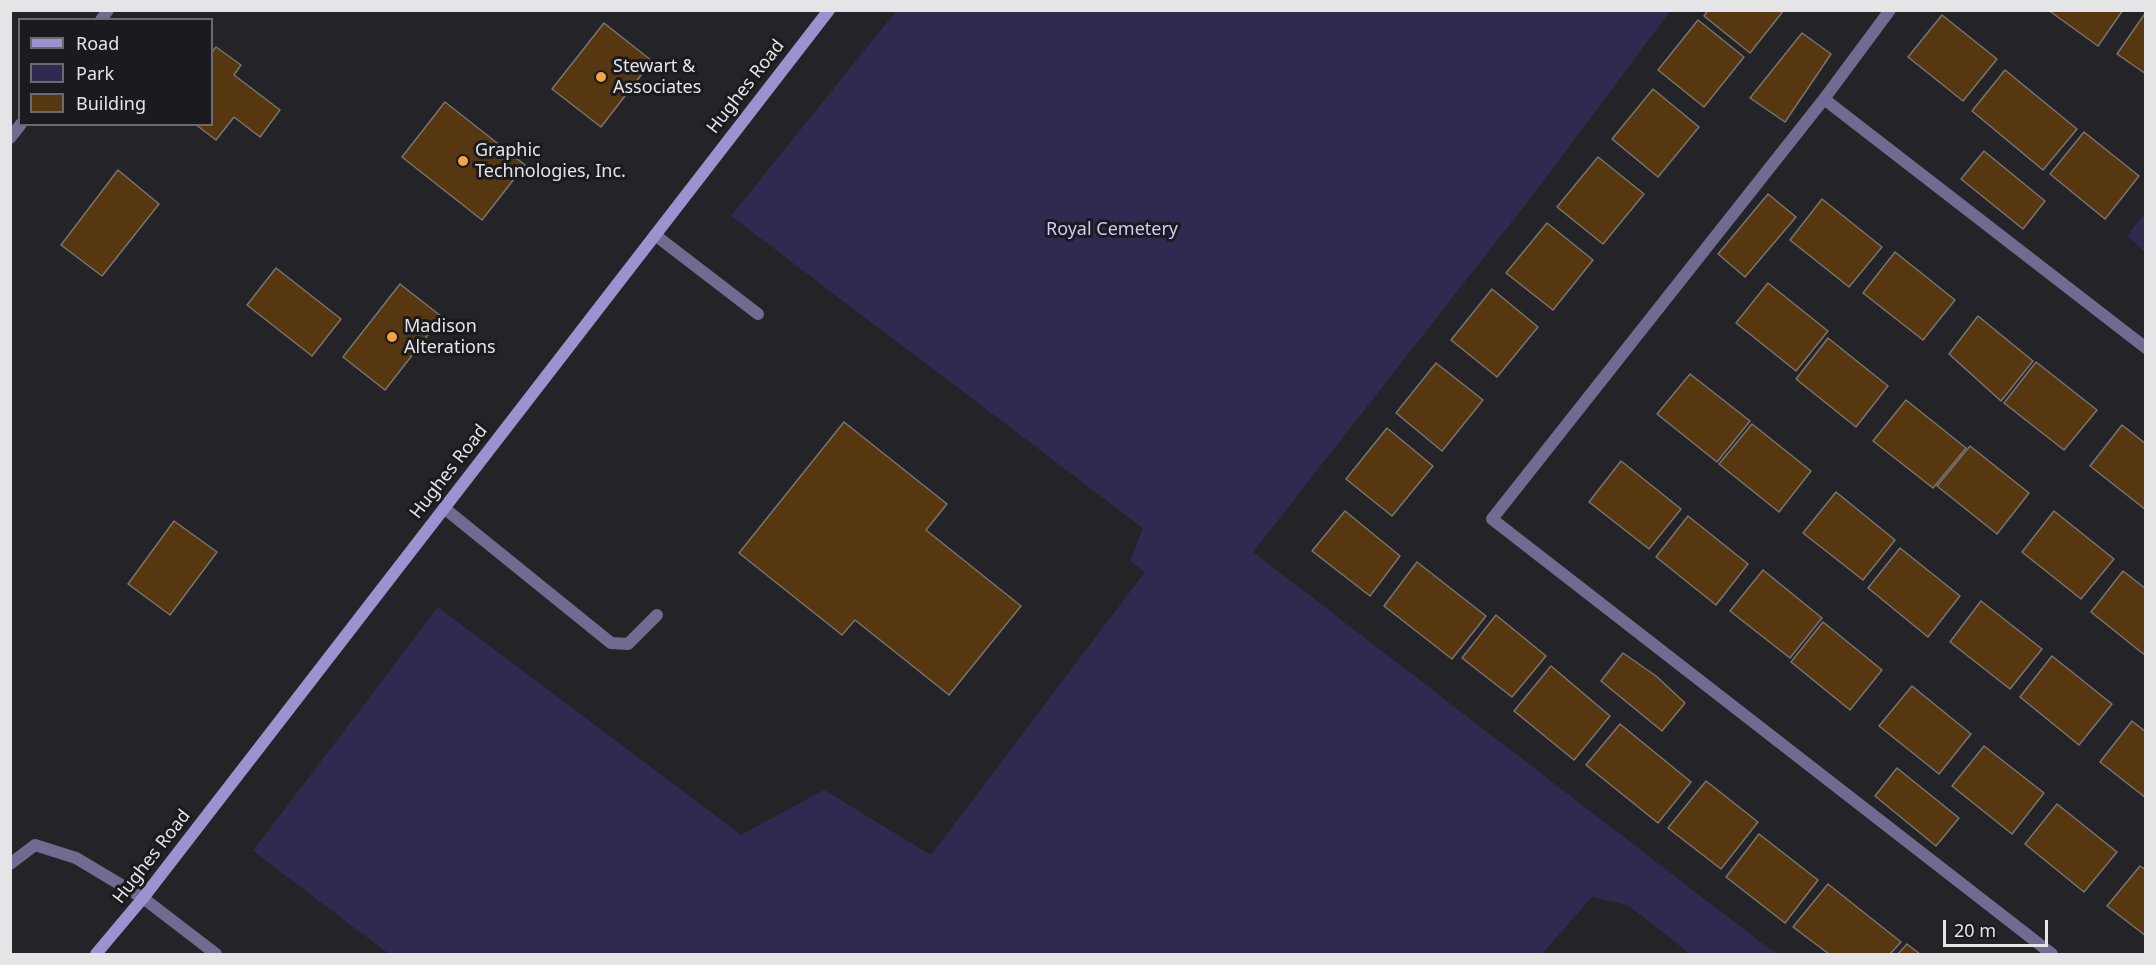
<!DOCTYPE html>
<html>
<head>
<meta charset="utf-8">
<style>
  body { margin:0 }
  #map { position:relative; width:2156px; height:965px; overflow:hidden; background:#242428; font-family:"Noto Sans",sans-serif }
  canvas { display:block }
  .frame { position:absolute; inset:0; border:12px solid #e5e5e8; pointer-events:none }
  .legend { position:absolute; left:18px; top:18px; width:195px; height:108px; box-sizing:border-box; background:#1a1a1f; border:2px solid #6b6b6f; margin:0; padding:8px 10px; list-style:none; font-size:18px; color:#e5e5e8 }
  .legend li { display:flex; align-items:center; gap:12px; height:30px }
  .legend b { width:30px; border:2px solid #6b6b6f }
  .scale { position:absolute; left:1943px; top:920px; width:105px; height:27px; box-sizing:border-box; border:3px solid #e5e5e8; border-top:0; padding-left:8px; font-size:18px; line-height:21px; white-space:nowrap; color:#e5e5e8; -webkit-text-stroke:4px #1a1a1f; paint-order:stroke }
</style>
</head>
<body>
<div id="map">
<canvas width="2156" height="965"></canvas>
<div class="frame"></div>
<ul class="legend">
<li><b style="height:8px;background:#9a93d0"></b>Road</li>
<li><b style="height:16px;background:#302a50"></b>Park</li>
<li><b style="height:16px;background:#57370f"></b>Building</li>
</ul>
<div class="scale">20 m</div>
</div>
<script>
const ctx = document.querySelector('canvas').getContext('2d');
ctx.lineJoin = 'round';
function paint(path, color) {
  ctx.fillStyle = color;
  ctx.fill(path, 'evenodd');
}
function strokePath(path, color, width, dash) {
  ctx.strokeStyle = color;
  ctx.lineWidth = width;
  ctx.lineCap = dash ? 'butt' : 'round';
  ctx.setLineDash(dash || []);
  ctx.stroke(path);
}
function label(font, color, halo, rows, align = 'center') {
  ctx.font = font + ' "Noto Sans",sans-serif';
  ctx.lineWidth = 6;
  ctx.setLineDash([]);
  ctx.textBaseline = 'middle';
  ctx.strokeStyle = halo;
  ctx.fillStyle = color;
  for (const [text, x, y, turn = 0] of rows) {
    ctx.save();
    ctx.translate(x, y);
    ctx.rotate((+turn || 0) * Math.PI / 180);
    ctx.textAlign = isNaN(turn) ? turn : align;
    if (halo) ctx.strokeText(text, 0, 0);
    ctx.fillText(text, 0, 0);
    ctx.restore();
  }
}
const green = new Path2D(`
  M897,10l773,1 -131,176 -286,365 523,402h-86l-62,-49 -36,-8 -50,57h-1153l-136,-103 185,-244 303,228 83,-45 107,65 214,-283 -15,-11 13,-33 -412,-312z
  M2145,213v39l-18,-16z`);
const building = new Path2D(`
  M1708,10h76l-34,43 -46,-37z
  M2048,10h75l-25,36z
  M2146,12v62l-29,-20z
  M1942,15l55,44 -34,42 -55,-44z
  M1698,20l46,37 -40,50 -46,-37z
  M604,23l48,38 -51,66 -49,-38z
  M1802,33l29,21 -46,68 -35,-24z
  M216,47l25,18 -7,10 46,35 -20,27 -26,-20 -18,23 -21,-16h17v-72z
  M2005,70l72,59 -34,41 -71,-59z
  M1653,89l46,38 -41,50 -46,-38z
  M445,102l80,63 -43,55 -80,-63z
  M2084,132l55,44 -34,43 -55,-45z
  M1984,151l61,50 -22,28 -62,-50z
  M1598,157l46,37 -41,50 -46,-37z
  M118,170l41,34 -57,72 -41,-31z
  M1768,194l28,23 -51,60 -27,-23z
  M1822,199l60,48 -33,40 -59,-47z
  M1547,223l46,37 -40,50 -47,-37z
  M1895,252l60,48 -32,40 -60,-47z
  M276,268l65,51 -29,37 -65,-51z
  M1768,283l60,48 -32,40 -60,-48z
  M400,284l42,33 -57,73 -42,-33z
  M1492,289l46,38 -41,50 -46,-37z
  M1978,316l55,45 -32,40 -52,-47z
  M1828,338l60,48 -32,41 -60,-48z
  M2036,362l61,48 -33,40 -60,-47z
  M1436,363l47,37 -41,51 -46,-38z
  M1690,374l60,47 -33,41 -60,-48z
  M1906,400l60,48 -33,40 -60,-47z
  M844,422l103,82 -21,26 95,76 -72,89 -94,-75 -13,15 -103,-82z
  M1752,424l59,47 -32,41 -60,-48z
  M2122,425l24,19v66l-56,-44z
  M1387,428l46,38 -41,50 -46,-37z
  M1970,446l59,47 -32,41 -60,-48z
  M1621,461l60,48 -32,40 -60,-47z
  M1836,492l59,48 -32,40 -60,-47z
  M1345,511l55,45 -30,40 -58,-45z
  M2054,511l60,48 -33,40 -59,-47z
  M1688,516l60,48 -32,41 -60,-48z
  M174,521l43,31 -47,63 -42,-31z
  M1900,548l60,48 -32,41 -60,-49z
  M1417,562l69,54 -34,43 -68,-53z
  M1763,570l59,48 -32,40 -60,-47z
  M2123,571l23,18v67l-55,-44z
  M1981,601l61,48 -32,40 -60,-47z
  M1496,615l50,41 -34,41 -50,-39z
  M1823,622l59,48 -32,40 -59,-48z
  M1623,653l33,23 29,27 -23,28 -61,-50z
  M2052,656l60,48 -33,41 -59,-48z
  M1551,666l59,50 -36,44 -60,-49z
  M1912,686l59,48 -32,40 -60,-48z
  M2132,721l14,11v66l-46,-36z
  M1620,724l71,58 -33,41 -72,-58z
  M1984,746l60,47 -32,41 -60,-48z
  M1897,768l62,50 -23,28 -61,-50z
  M1706,781l52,41 -37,47 -53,-41z
  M2057,804l60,48 -33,40 -59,-48z
  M1759,834l59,46 -33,43 -59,-46z
  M2140,866l6,4v66l-39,-30z
  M1828,884l73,58 -11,12h-61l-36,-27z
  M1907,944l13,10h-22z`);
const lane = new Path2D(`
  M655,235l103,79
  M444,508l167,135 17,1 29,-29
  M10,864l25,-19 41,13 67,40 73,56`);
const street = new Path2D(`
  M1890,10l-66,89 -332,420 560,435
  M101,20l7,-10
  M1824,99l322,249
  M10,138l11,-14`);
const secondary = new Path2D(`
  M96,954l47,-56 686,-888`);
const markers = [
  [601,77,6,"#f3a443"],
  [463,161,6,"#f3a443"],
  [392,337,6,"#f3a443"]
];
const poiNames = [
  ["Stewart &",613,67],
  ["Associates",613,88],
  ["Graphic",475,151],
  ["Technologies, Inc.",475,172],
  ["Madison",404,327],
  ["Alterations",404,348]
];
const streetNames = [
  ["Hughes Road",746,87,-52],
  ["Hughes Road",449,472,-52],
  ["Hughes Road",152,857,-52]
];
const parkNames = [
  ["Royal Cemetery",1112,230]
];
paint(green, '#302a50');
paint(building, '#57370f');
strokePath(building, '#78746f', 1.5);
strokePath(lane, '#6f6b91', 12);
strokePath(street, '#6f6b91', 12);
strokePath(secondary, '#9a93d0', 12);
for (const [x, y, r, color] of markers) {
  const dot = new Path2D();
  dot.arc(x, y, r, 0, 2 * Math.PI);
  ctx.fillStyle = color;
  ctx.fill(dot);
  strokePath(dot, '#1a1a1f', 2);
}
label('18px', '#e5e5e8', '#1a1a1f', poiNames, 'left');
label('18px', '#e5e5e8', '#1a1a1f', streetNames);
label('18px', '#cecbf7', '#1a1a1f', parkNames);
</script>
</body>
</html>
